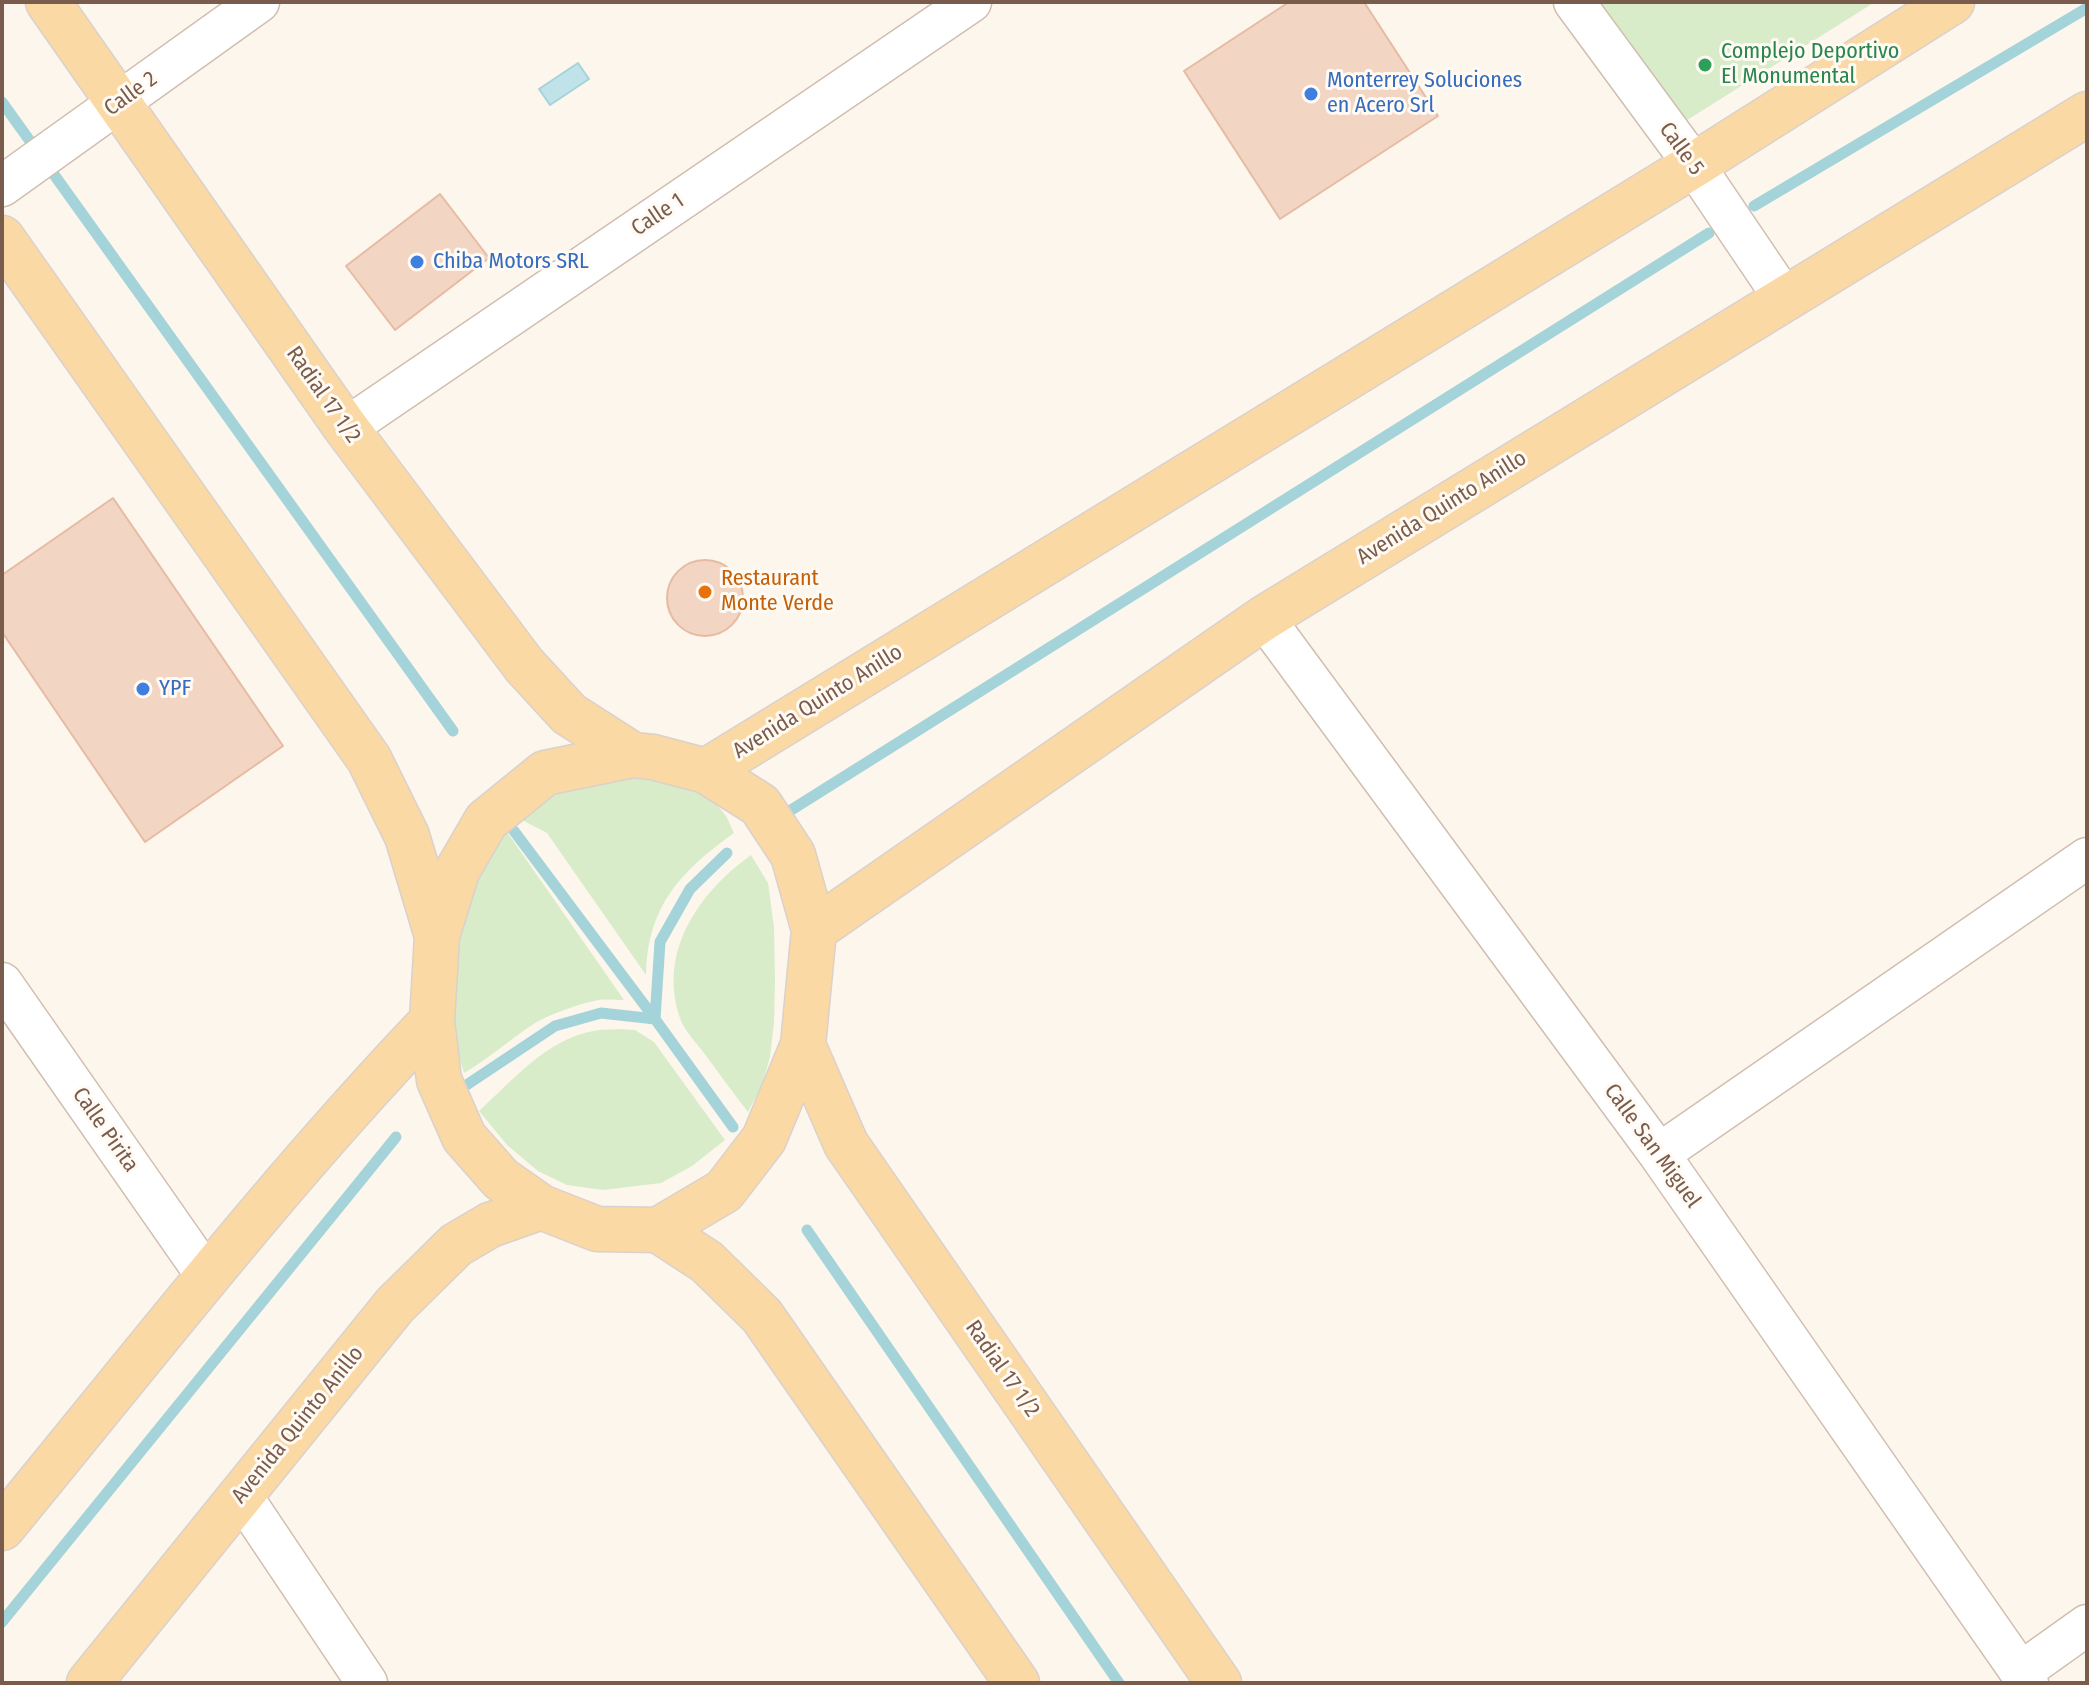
<!DOCTYPE html>
<html>
<head>
<meta charset="utf-8">
<style>
  body { margin:0 }
  #map { position:relative; width:2089px; height:1685px; overflow:hidden; background:#fdf6ec; font-family:"Fira Sans Condensed",sans-serif }
  canvas { display:block }
  .frame { position:absolute; inset:0; border:4px solid #7a5c4d; pointer-events:none }
</style>
</head>
<body>
<div id="map">
<canvas width="2089" height="1685"></canvas>
<div class="frame"></div>
</div>
<script>
const ctx = document.querySelector('canvas').getContext('2d');
ctx.lineJoin = 'round';
function paint(path, color) {
  ctx.fillStyle = color;
  ctx.fill(path, 'evenodd');
}
function strokePath(path, color, width, dash) {
  ctx.strokeStyle = color;
  ctx.lineWidth = width;
  ctx.lineCap = dash ? 'butt' : 'round';
  ctx.setLineDash(dash || []);
  ctx.stroke(path);
}
function label(font, color, halo, rows, align = 'center') {
  ctx.font = font + ' "Fira Sans Condensed",sans-serif';
  ctx.lineWidth = 6;
  ctx.setLineDash([]);
  ctx.textBaseline = 'middle';
  ctx.strokeStyle = halo;
  ctx.fillStyle = color;
  for (const [text, x, y, turn = 0] of rows) {
    ctx.save();
    ctx.translate(x, y);
    ctx.rotate((+turn || 0) * Math.PI / 180);
    ctx.textAlign = isNaN(turn) ? turn : align;
    if (halo) ctx.strokeText(text, 0, 0);
    ctx.fillText(text, 0, 0);
    ctx.restore();
  }
}
const green = new Path2D(`
  M1592,2h283l-199,125z
  M625,774c35,7 79,9 101,42 3,5 5,12 8,17 -53,38 -87,73 -88,142l-99,-142 -25,-13 20,-18 21,-11z
  M507,832l117,168c-8,0 -17,-1 -25,0 -18,3 -48,14 -64,23 -25,16 -45,35 -71,50 -3,-10 -6,-20 -8,-30 -4,-20 -3,-42 -2,-62 4,-53 15,-109 53,-149z
  M751,855l17,28 6,44 1,54 -1,41 -4,35 -8,28 -14,27c-15,-19 -29,-39 -44,-59 -7,-9 -17,-20 -22,-30 -27,-68 16,-130 69,-168z
  M619,1029l16,1 19,12 71,98 -33,26 -31,17 -58,7 -36,-5 -29,-14 -31,-26 -28,-34c34,-31 67,-71 114,-80 9,-2 18,-1 26,-2z`);
const water = new Path2D(`
  M578,63l11,16 -39,26 -11,-16z`);
const stream = new Path2D(`
  M2,102l451,629
  M1754,206l333,-198
  M788,812l921,-579
  M514,831l141,188 78,108
  M462,1088l93,-62 46,-13 54,6 5,-77 30,-53 37,-36
  M807,1230l312,453
  M2,1622l394,-485`);
const building = new Path2D(`
  M1289,2h75l74,114 -158,103 -96,-148z
  M440,194l49,64 -94,72 -49,-64z
  M113,498l170,248 -138,96 -143,-210v-57z
  M667 598a38 38 0 1 1 76 0a38 38 0 1 1-76 0Z`);
const minor = new Path2D(`
  M1574,2l120,163 90,133
  M2,186l257,-184
  M346,428l625,-426
  M1264,618l395,536 369,529
  M2,983l206,295
  M1659,1154l428,-296
  M241,1495l126,188
  M2021,1672l66,-47`);
const major = new Path2D(`
  M48,2l298,426 178,237 45,49 64,41
  M2,238l367,521 38,77 30,100
  M633,755l20,2 53,14 54,34 33,50 21,75 -11,115 -39,94 -40,52 -66,39 -61,-1 -56,-22 -40,-28 -37,-42 -25,-57 -7,-59 5,-85 20,-65 29,-50 59,-48z
  M706,771l988,-606 258,-163
  M814,930l450,-312 823,-504
  M803,1045l43,99 373,539
  M658,1230l49,32 55,54 255,367
  M2,1528c141,-171 277,-347 430,-507
  M89,1683l306,-378 61,-60 34,-20 51,-18`);
const markers = [
  [1705,65,8,"#2e9e5b"],
  [1311,94,8,"#3f7fe0"],
  [417,262,8,"#3f7fe0"],
  [705,592,8,"#e8710a"],
  [143,689,8,"#3f7fe0"]
];
const leisureNames = [
  ["Complejo Deportivo",1721,52],
  ["El Monumental",1721,77]
];
const shopNames = [
  ["Monterrey Soluciones",1327,81],
  ["en Acero Srl",1327,106],
  ["Chiba Motors SRL",433,262],
  ["YPF",159,689]
];
const streetNames = [
  ["Calle 2",131,94,-36],
  ["Calle 5",1681,149,54],
  ["Calle 1",658,215,-34],
  ["Radial 17 1/2",323,395,55],
  ["Avenida Quinto Anillo",1442,508,-32],
  ["Avenida Quinto Anillo",818,702,-32],
  ["Calle Pirita",105,1130,55],
  ["Calle San Miguel",1652,1146,54],
  ["Radial 17 1/2",1002,1369,55],
  ["Avenida Quinto Anillo",298,1425,-51]
];
const foodNames = [
  ["Restaurant",721,579],
  ["Monte Verde",721,604]
];
paint(green, '#d8ecc9');
paint(water, '#bfe3e8');
strokePath(water, '#a5d3da', 2);
strokePath(stream, '#a5d3da', 11);
paint(building, '#f3d5c3');
strokePath(building, '#e6bba3', 2);
strokePath(minor, '#d1beb0', 43);
strokePath(major, '#dad1cd', 47);
strokePath(minor, '#fff', 40);
strokePath(major, '#fbd9a5', 44);
for (const [x, y, r, color] of markers) {
  const dot = new Path2D();
  dot.arc(x, y, r, 0, 2 * Math.PI);
  ctx.fillStyle = color;
  ctx.fill(dot);
  strokePath(dot, '#fffaf3', 3);
}
label('22px', '#27864d', '#fffaf3', leisureNames, 'left');
label('22px', '#366cbe', '#fffaf3', shopNames, 'left');
label('22px', '#7a5c4d', '#fffaf3', streetNames);
label('22px', '#c56008', '#fffaf3', foodNames, 'left');
</script>
</body>
</html>
